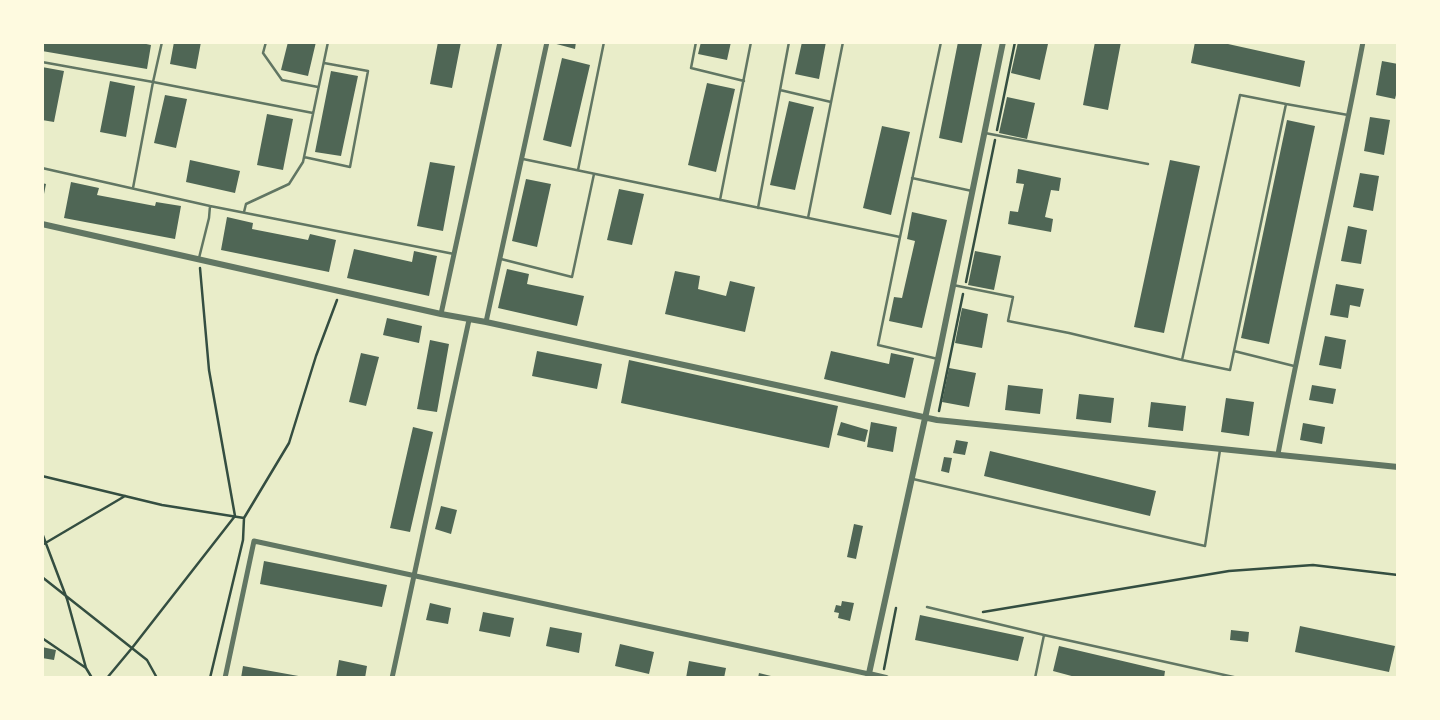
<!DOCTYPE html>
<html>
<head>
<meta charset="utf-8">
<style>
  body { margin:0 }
  #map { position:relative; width:1440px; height:720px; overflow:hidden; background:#e9edc9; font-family:"Fira Sans Condensed",sans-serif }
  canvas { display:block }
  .frame { position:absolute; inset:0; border:44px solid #fefae0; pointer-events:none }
</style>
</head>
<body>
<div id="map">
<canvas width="1440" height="720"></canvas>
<div class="frame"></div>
</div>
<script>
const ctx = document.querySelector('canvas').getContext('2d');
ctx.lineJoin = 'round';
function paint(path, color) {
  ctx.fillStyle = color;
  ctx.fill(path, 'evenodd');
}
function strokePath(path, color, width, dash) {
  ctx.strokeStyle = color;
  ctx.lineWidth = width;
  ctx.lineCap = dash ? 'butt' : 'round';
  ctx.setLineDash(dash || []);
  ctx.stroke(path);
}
const building = new Path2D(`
  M42,42h95l14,3 -4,24 -105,-18z
  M174,42h27l-5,27 -26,-5z
  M288,42h28l-8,34 -27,-6z
  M438,42h23l-9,46 -22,-4z
  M549,42h27l-1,7z
  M701,42h30l-4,18 -29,-6z
  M802,42h24l-7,37 -24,-5z
  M958,42l24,2 -20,99 -23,-5z
  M1018,42l30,2 -8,36 -29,-7z
  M1095,42h26l-13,68 -25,-5z
  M1195,42h24l86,19 -5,26 -109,-24z
  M562,58l28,7 -19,82 -28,-7z
  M1382,61l16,3v23l-3,12 -19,-4z
  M42,67l22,4 -10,51 -12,-2z
  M331,71l27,5 -17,80 -26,-4z
  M110,81l25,5 -9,51 -26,-5z
  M707,83l28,6 -19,83 -28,-7z
  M165,95l22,4 -11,49 -22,-5z
  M1007,97l28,6 -8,36 -28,-6z
  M789,101l25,6 -19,83 -25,-5z
  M267,114l26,5 -10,51 -26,-5z
  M1370,117l20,3 -6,35 -20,-4z
  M1287,120l28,6 -46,218 -28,-6z
  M882,126l28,6 -19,83 -28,-7z
  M190,160l50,11 -5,22 -49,-11z
  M1170,160l30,6 -36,167 -30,-6z
  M430,162l25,4 -12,65 -26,-5z
  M1018,169l43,9 -2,13 -8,-1 -6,27 8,2 -2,13 -43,-8 2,-13 8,1 6,-28 -8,-1z
  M1360,173l19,3 -6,35 -20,-4z
  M526,179l25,5 -14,63 -25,-6z
  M71,182l28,6 -2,7 58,11 1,-4 25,4 -6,33 -111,-21z
  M42,183l4,1 -3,15h-1z
  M619,189l25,5 -12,51 -25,-5z
  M912,212l35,8 -25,108 -33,-7 5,-24 8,1 13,-57 -8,-2z
  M227,217l26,6 -1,6 56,11 2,-6 26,6 -7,32 -108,-22z
  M1348,226l19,4 -6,34 -20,-3z
  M354,249l58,13 2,-11 23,5 -8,40 -82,-18z
  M975,251l26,5 -7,34 -26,-5z
  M507,269l22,5 -2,10 57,12 -7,30 -79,-18z
  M675,271l25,5 -2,13 28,7 4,-15 25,6 -10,45 -80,-18z
  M1336,284l28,5 -4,18 -10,-2 -2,13 -18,-3z
  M962,308l26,6 -6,34 -27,-5z
  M387,318l35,8 -3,17 -36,-8z
  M1325,336l21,4 -5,29 -22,-4z
  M430,340l19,4 -12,68 -20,-3z
  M537,351l65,13 -5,25 -65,-13z
  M831,351l58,13 2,-11 23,5 -9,40 -81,-19z
  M361,353l18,4 -13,49 -17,-4z
  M629,360l209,46 -9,42 -208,-45z
  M949,368l27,5 -7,34 -27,-5z
  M1008,385l35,4 -3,25 -35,-4z
  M1312,385l24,4 -3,15 -24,-4z
  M1079,394l35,4 -3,25 -35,-4z
  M1226,398l28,4 -5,34 -28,-4z
  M1151,402l35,4 -3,25 -35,-4z
  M841,422l27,8 -3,12 -28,-7z
  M871,422l26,5 -4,25 -26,-5z
  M1303,423l22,4 -3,17 -22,-4z
  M413,427l20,5 -23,100 -20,-4z
  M956,440l12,2 -3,13 -12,-2z
  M990,451l166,40 -6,25 -166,-40z
  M944,457l8,1 -3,15 -8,-2z
  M441,506l16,4 -6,24 -16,-5z
  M854,524l9,2 -7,33 -9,-2z
  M264,561l123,24 -5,22 -122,-23z
  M842,601l12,2 -4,18 -12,-3 1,-5 -5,-1 2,-7 5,1z
  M430,603l21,5 -3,16 -22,-4z
  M483,612l31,6 -4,19 -31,-6z
  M920,615l104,22 -6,24 -103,-21z
  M1300,626l95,20 -6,26 -94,-20z
  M550,627l32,6 -3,20 -33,-7z
  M1231,630l18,2 -1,10 -18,-2z
  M620,644l34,8 -5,22 -34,-8z
  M1059,646l106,25 -1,7h-85l-26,-7z
  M42,647l14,3 -2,10 -12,-2z
  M339,660l28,6 -2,12h-29z
  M689,661l37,7 -2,10h-38z
  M243,666l61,11v1h-63z
  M759,673l16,4v1h-17z`);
const path = new Path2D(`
  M997,130l18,-88
  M966,282l29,-142
  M939,411l24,-117
  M42,476l120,29 82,13 -1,22
  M244,518l45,-75 27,-87 21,-56
  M42,533l25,66 19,69
  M42,545l83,-49
  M42,577l105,83 10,18
  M983,612l246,-41 84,-6 85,10
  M42,638l44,30 6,10
  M884,669l12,-61
  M107,678l25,-30 103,-132 -26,-146 -9,-102
  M210,678l33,-138`);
const service = new Path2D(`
  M162,42l-9,40 160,31
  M266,42l-3,11 19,27 36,7
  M696,42l-5,26 53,13
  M42,62l111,20 -20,106
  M780,90l51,12
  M985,133l163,31
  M304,157l46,10 18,-96 -44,-8
  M523,159l377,78 41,-195
  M42,168l168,38 -1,12 -10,40
  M578,170l26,-128
  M912,178l60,13
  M720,200l31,-158
  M210,206l244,48
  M758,208l31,-166
  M244,212l2,-8 43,-20 14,-22 25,-120
  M808,218l35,-176
  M900,237l-22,108 60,14
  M501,259l71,18 22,-103
  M953,285l60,12 -5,24 61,12 113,27
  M1234,351l-4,19 -48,-10 58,-265 46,9
  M1294,366l-60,-15 52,-247 62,11
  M913,479l292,67 15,-96
  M927,607l117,28 194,43
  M1035,678l9,-43`);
const minor = new Path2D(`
  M441,314l59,-272
  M486,322l61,-280
  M1278,454c26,-137 59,-274 85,-412
  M225,678l29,-137 615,133
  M392,678l77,-358`);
const tertiary = new Path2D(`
  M42,224l399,90 45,8 451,98 461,47
  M869,674l17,4
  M868,678l70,-319 65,-317`);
paint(building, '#4f6655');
strokePath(path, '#344e41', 2.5);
strokePath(service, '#617663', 2.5);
strokePath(minor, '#617663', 5);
strokePath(tertiary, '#617663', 6);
</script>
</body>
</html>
